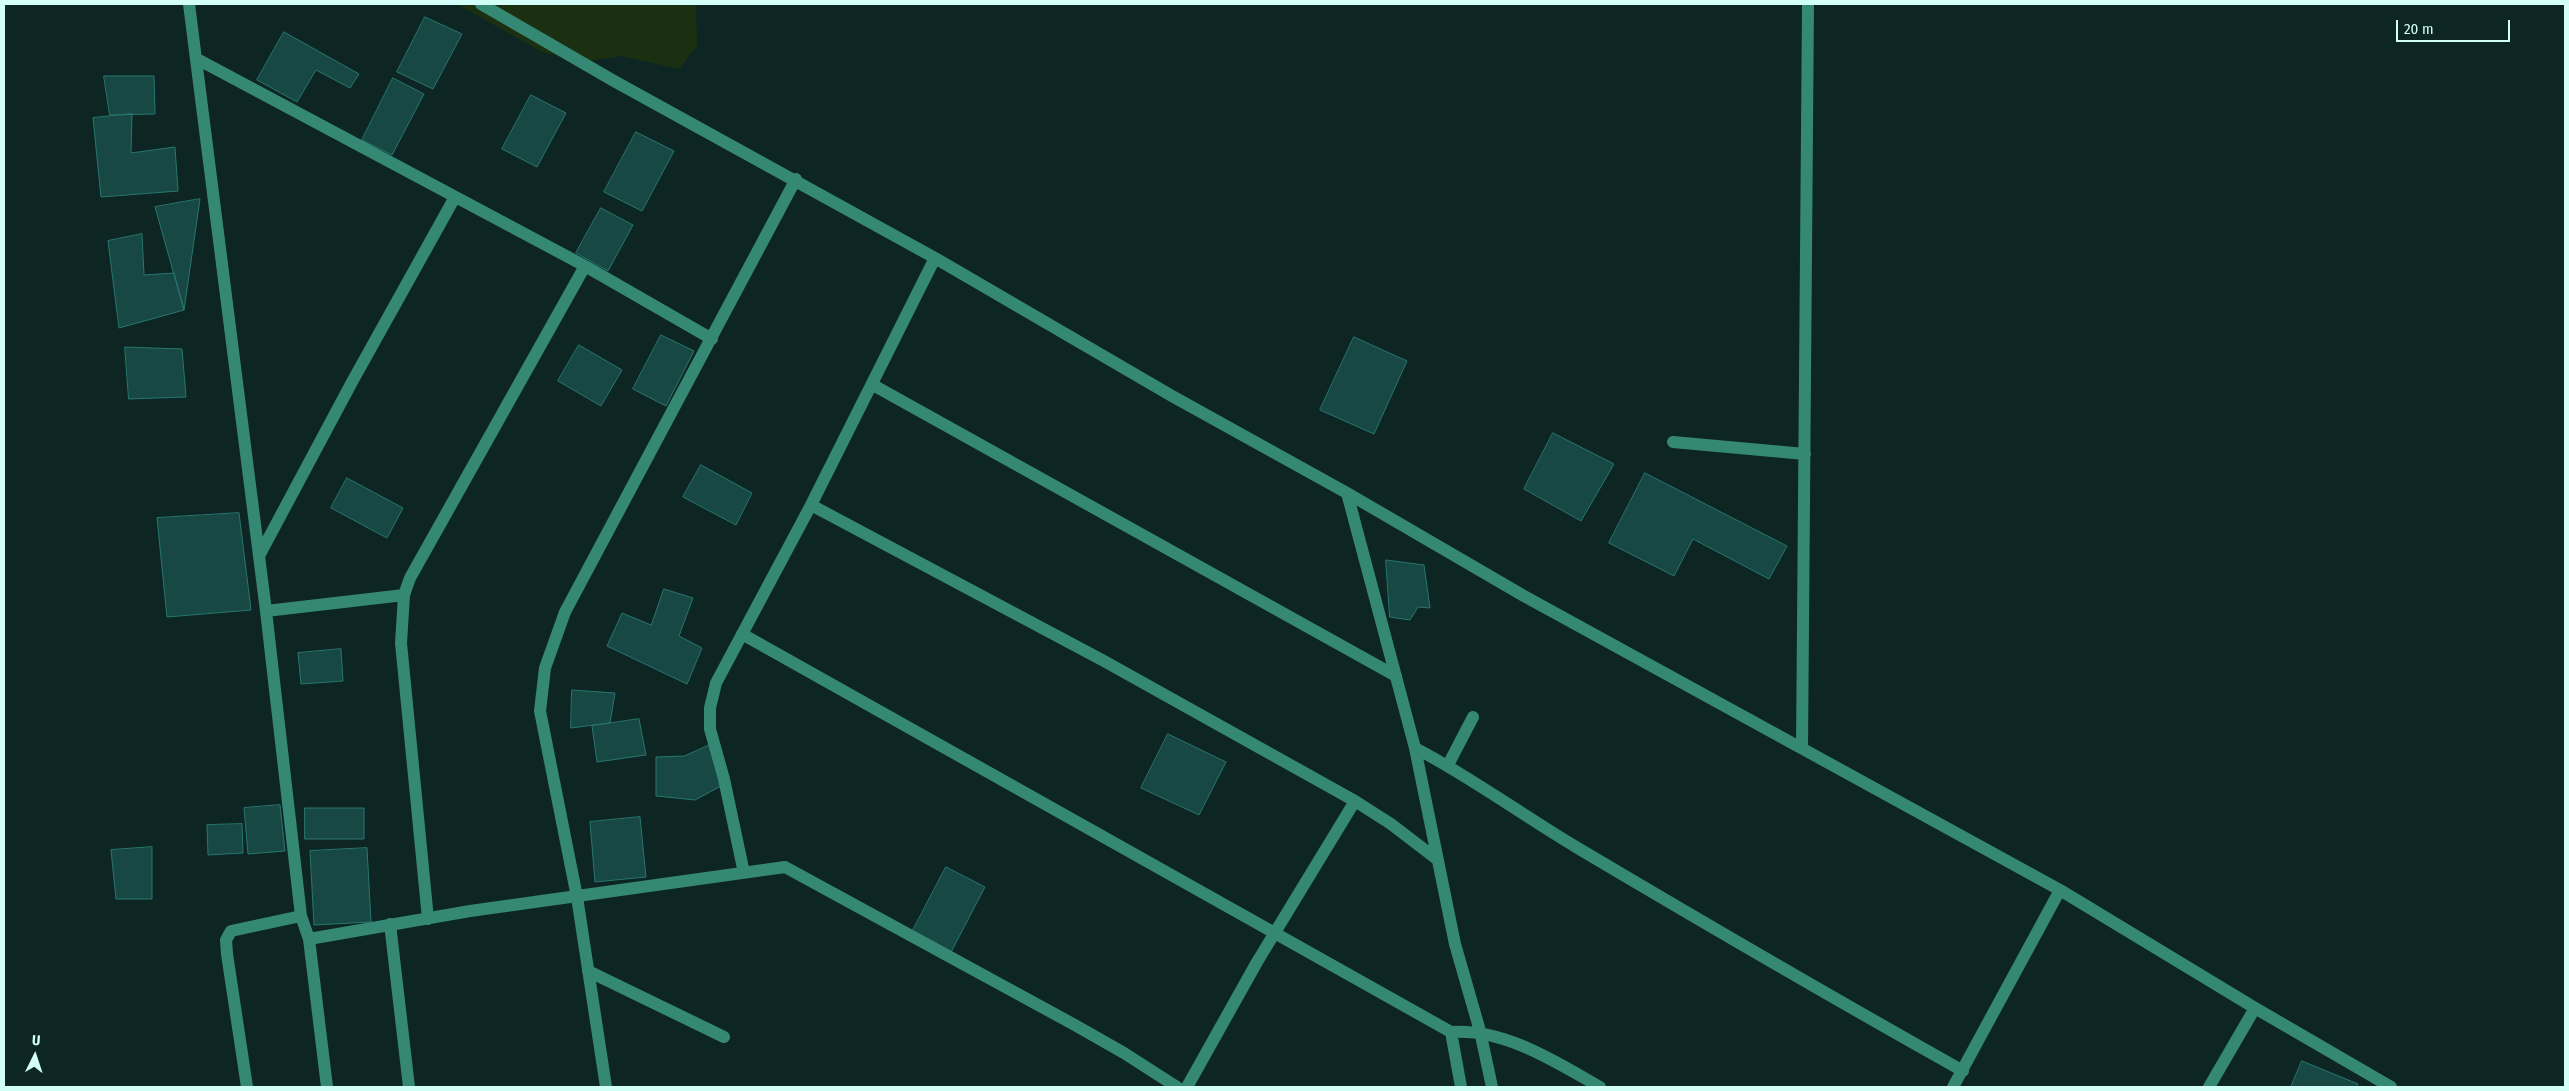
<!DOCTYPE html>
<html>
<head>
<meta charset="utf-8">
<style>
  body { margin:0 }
  #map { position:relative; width:2569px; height:1091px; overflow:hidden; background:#0d2623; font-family:"Fira Sans Condensed",sans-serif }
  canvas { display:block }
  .frame { position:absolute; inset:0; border:5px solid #d2fff8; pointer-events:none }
  .north { position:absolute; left:10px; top:1031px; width:50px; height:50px; -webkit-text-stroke:4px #0d2623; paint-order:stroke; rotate:4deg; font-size:14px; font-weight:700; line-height:20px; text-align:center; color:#d2fff8 }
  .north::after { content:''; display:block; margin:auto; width:18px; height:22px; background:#d2fff8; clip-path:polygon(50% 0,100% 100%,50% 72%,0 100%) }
  .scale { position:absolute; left:2396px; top:20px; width:114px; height:22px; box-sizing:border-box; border:2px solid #d2fff8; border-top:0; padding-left:6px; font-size:15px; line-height:18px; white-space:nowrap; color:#d2fff8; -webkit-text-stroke:4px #0d2623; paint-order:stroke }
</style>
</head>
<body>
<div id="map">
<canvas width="2569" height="1091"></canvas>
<div class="frame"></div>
<div class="north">U</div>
<div class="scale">20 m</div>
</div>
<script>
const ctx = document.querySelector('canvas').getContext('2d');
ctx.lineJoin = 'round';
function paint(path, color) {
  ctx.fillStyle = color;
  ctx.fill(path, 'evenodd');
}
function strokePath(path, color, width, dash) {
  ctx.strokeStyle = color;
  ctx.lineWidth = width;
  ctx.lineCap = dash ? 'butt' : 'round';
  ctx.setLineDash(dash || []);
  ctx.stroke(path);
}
const green = new Path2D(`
  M457,4h239l1,42 -18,23 -58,-13 -39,6 -40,-10z`);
const building = new Path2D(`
  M425,17l37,17 -29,55 -36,-17z
  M284,32l75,42 -9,14 -34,-18 -19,32 -40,-22z
  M104,76h50l1,38 -45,1z
  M393,78l31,16 -32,61 -30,-15z
  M531,95l35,18 -29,54 -35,-18z
  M132,114l-1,39 44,-6 3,44 -77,6 -8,-79z
  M636,132l38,19 -32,60 -38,-19z
  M200,199l-16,111 -29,-103z
  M601,208l32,17 -25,46 -32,-18z
  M142,234l2,41 30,-2 10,37 -65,18 -11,-87z
  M661,335l33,16 -28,55 -33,-17z
  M1354,337l53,24 -33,73 -54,-24z
  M579,345l43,25 -21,36 -43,-25z
  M125,347l57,2 4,48 -57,2z
  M1553,433l61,31 -33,57 -57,-32z
  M701,465l51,28 -16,32 -53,-28z
  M1645,473l142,73 -18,33 -76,-40 -19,37 -65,-33z
  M347,478l56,30 -16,30 -56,-30z
  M239,513l12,97 -84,7 -10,-99z
  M1386,560l38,5 6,43 -12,-1 -8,13 -20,-3z
  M664,589l29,9 -14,38 23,12 -15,36 -80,-38 15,-33 29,12z
  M341,649l2,32 -42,3 -3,-31z
  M572,690l43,3 -5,30 -39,5z
  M639,719l7,36 -49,7 -5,-36z
  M1168,734l58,28 -27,53 -58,-27z
  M710,745l11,41 -26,14 -39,-4v-39l28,-1z
  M280,805l5,46 -37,3 -4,-46z
  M305,808h59v31h-59z
  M640,817l6,60 -51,5 -5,-60z
  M242,824l1,29 -35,2 -1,-30z
  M152,847v52h-36l-5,-49z
  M367,848l4,74 -57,3 -4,-74z
  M946,867l39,20 -36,69 -39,-20z
  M2302,1061l56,23 -2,3h-65z`);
const minor = new Path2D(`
  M189,4l77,607 35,305 8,23 18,148
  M481,4l133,77 321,177 237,138 175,97 177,103 536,294 195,118 136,79
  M197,59l388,207 127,73
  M935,258l-124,247 293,156 251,140 36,23 47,36
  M873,385l523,291
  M1673,442l132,12
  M1347,493l68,255 40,196 25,87 12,56
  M259,556l93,-174 103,-185
  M266,611l138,-16
  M742,634l709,398c53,-4 105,30 149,55
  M1415,748c56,29 107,67 161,99 128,76 257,151 387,224
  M1802,748l6,-744
  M1448,765l25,-48
  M744,873l-20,-94 -14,-50v-21l6,-25 95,-178
  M428,919l-27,-276 3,-48 6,-17 175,-312
  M390,924l19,163
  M309,939l161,-28 315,-44 288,157 51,29 53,34
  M588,971l136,66
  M1451,1032l10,55
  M247,1087l-20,-133 -1,-14 5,-9 70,-15
  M606,1087l-29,-190 -37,-186 5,-43 20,-56 231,-433
  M1187,1087l70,-125 98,-161
  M1953,1087l107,-197
  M2209,1087l46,-79`);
paint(green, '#1a3010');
paint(building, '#184844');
strokePath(building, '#287670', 1);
strokePath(minor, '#358874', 12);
</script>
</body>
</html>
